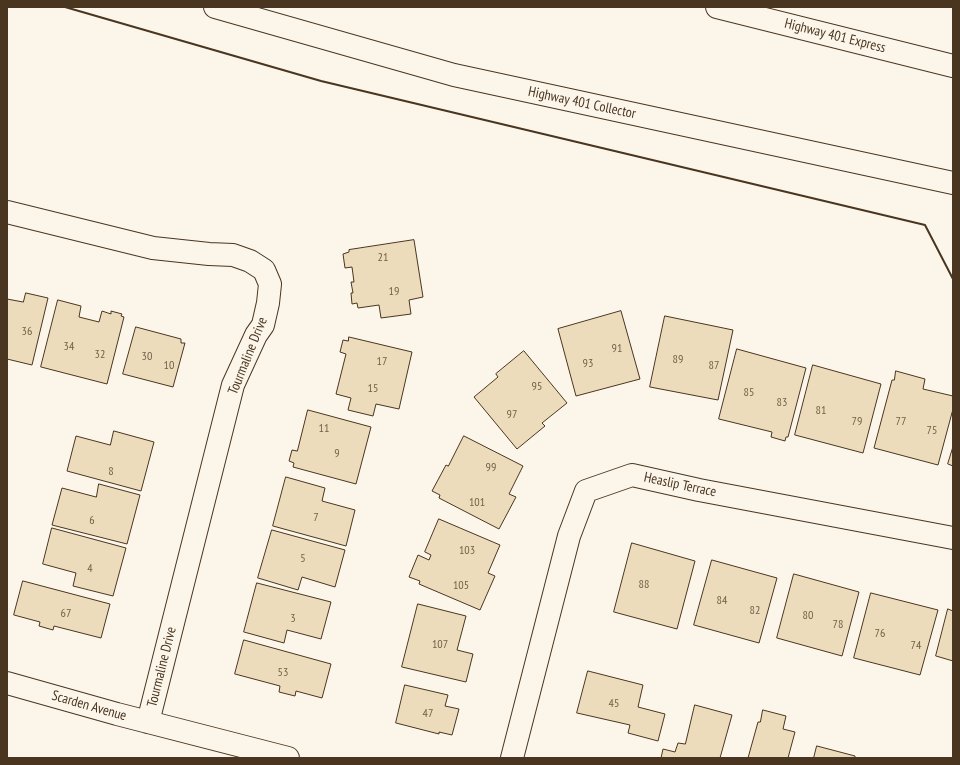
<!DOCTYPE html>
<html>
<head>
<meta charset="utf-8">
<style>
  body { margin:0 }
  #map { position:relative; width:960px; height:765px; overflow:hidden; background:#fbf6e9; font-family:"PT Sans Narrow",sans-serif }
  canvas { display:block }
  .frame { position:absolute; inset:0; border:8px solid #4a3520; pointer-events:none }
</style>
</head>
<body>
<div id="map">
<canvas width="960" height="765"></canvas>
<div class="frame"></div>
</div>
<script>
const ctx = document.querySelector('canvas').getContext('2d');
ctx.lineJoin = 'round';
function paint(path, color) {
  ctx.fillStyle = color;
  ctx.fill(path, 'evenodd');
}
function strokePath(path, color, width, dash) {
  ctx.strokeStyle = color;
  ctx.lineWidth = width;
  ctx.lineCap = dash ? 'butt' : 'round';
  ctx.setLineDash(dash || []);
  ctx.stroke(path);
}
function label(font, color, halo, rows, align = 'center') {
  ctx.font = font + ' "PT Sans Narrow",sans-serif';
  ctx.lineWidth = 3;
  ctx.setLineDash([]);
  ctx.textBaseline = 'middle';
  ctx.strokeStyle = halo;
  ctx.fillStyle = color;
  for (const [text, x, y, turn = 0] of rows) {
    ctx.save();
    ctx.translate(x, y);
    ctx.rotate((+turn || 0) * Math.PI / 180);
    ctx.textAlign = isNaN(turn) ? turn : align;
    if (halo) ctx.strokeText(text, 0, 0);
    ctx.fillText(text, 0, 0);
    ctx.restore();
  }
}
const building = new Path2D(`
  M414,240l9,57 -14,3 2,14 -30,4 -2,-13 -21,3 -1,-5 -5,1 -1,-11h2l-2,-11h3l-2,-15 -7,1 -2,-14 6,-2v-2z
  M26,293l22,5 -16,67 -25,-6v-60l16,3z
  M58,300l23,6 -2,11 20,5 3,-11 9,3v-3l11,3 -1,2 3,1 -17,67 -66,-17z
  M621,311l19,68 -64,17 -18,-67z
  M665,316l68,14 -15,70 -68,-13z
  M136,327l45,12v4h4l-12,44 -50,-13z
  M349,337l63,15 -13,57 -23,-5 -3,12 -25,-6 3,-12 -15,-4 10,-40 -6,-2 3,-12 5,1z
  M737,349l69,19 -18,69h-2l-1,4 -14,-4 1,-5 -53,-13z
  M524,351l43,52 -25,20 3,3 -28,23 -43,-52 24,-20 -2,-3z
  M813,365l68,19 -18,69 -68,-18z
  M896,371l29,8 -2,10 30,7v13l-15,56 -64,-17 18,-68h2z
  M308,410l63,17 -15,57 -63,-17 1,-4 -5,-2 3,-11 5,1z
  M114,431l40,11 -13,49 -74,-20 9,-35 34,9z
  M464,436l59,30 -14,28 7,3 -17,32 -60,-31 1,-3 -8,-4 14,-26 2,1z
  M953,447v19l-5,-2z
  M286,477l39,11 -3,13 33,9 -9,36 -73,-20z
  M99,484l41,11 -13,49 -75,-19 10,-37 34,9z
  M439,519l61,26 -12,28 7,3 -15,34 -61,-26 1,-3 -11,-4 9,-22 11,5 2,-5 -6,-3z
  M52,528l74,20 -13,48 -40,-10 3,-13 -33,-9z
  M272,530l73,20 -10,37 -33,-10 -4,13 -40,-12z
  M632,543l63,18 -18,68 -63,-17z
  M712,560l65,18 -18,65 -65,-18z
  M794,574l65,18 -17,64 -65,-18z
  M23,581l87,23 -9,34 -47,-12 -1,4 -14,-4 1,-4 -26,-7z
  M257,583l74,19 -10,37 -34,-9 -3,13 -40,-11z
  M871,593l67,17 -18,65 -66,-17z
  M418,604l48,12 -9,34 16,4 -7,28 -64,-15z
  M948,609l5,2v50l-17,-5z
  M244,640l87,24 -9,34 -26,-7 -1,5 -16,-4 1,-6 -45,-12z
  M588,671l55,14 -5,22 27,7 -7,27 -30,-8 2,-8 -53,-12z
  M405,685l43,10 -3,11 14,3 -7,26 -13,-3v2l-43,-11z
  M695,705l37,10 -12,43h-59l2,-9 12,3 3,-9 7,1z
  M763,710l23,6 -3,13 12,3 -7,26h-40l10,-36h2z
  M817,746l38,10v2h-41z`);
const street = new Path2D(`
  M7,212l146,36 56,6 24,1 17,6 14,9 6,14 -2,19 -5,22 -7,10 -23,50 -85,337
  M7,683l110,31 171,44
  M512,758l57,-222 17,-45 46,-16 67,15 254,48`);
const highway = new Path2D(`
  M215,7l239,68 499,108
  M717,7l236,59`);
const wall = new Path2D(`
  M65,7l256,74 604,144 28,54`);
const numberNames = [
  ["21",383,258],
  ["19",394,292],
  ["36",27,332],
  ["34",69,347],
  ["91",617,349],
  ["32",100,355],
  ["30",147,357],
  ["89",678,360],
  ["17",382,362],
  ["93",588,364],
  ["10",169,366],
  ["87",714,366],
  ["95",537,387],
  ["15",373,389],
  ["85",749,393],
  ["83",782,403],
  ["81",821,411],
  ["97",512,415],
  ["79",857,422],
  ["77",901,422],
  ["11",324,429],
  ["75",932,431],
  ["9",337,454],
  ["99",491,468],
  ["8",111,472],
  ["101",477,503],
  ["7",316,518],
  ["6",92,521],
  ["103",467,551],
  ["5",303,559],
  ["4",90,569],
  ["88",644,585],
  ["105",461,586],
  ["84",722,601],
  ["82",755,611],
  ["67",66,614],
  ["80",808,616],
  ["3",293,619],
  ["78",838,625],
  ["76",880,634],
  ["107",440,645],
  ["74",916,646],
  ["53",283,673],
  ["45",614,704],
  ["47",428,714]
];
const streetNames = [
  ["Highway 401 Express",835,36,14],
  ["Highway 401 Collector",582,103,12],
  ["Tourmaline Drive",248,356,-68],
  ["Heaslip Terrace",680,485,12],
  ["Tourmaline Drive",162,667,-76],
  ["Scarden Avenue",89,706,16]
];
paint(building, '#ecdcbc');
strokePath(building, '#4a3520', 1);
strokePath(street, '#4a3520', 24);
strokePath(highway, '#4a3520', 24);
strokePath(street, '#fbf6e9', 22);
strokePath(highway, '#fbf6e9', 22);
strokePath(wall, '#4a3520', 2);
label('12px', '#725f47', null, numberNames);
label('14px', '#4a3520', '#fbf6e9', streetNames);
</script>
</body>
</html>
